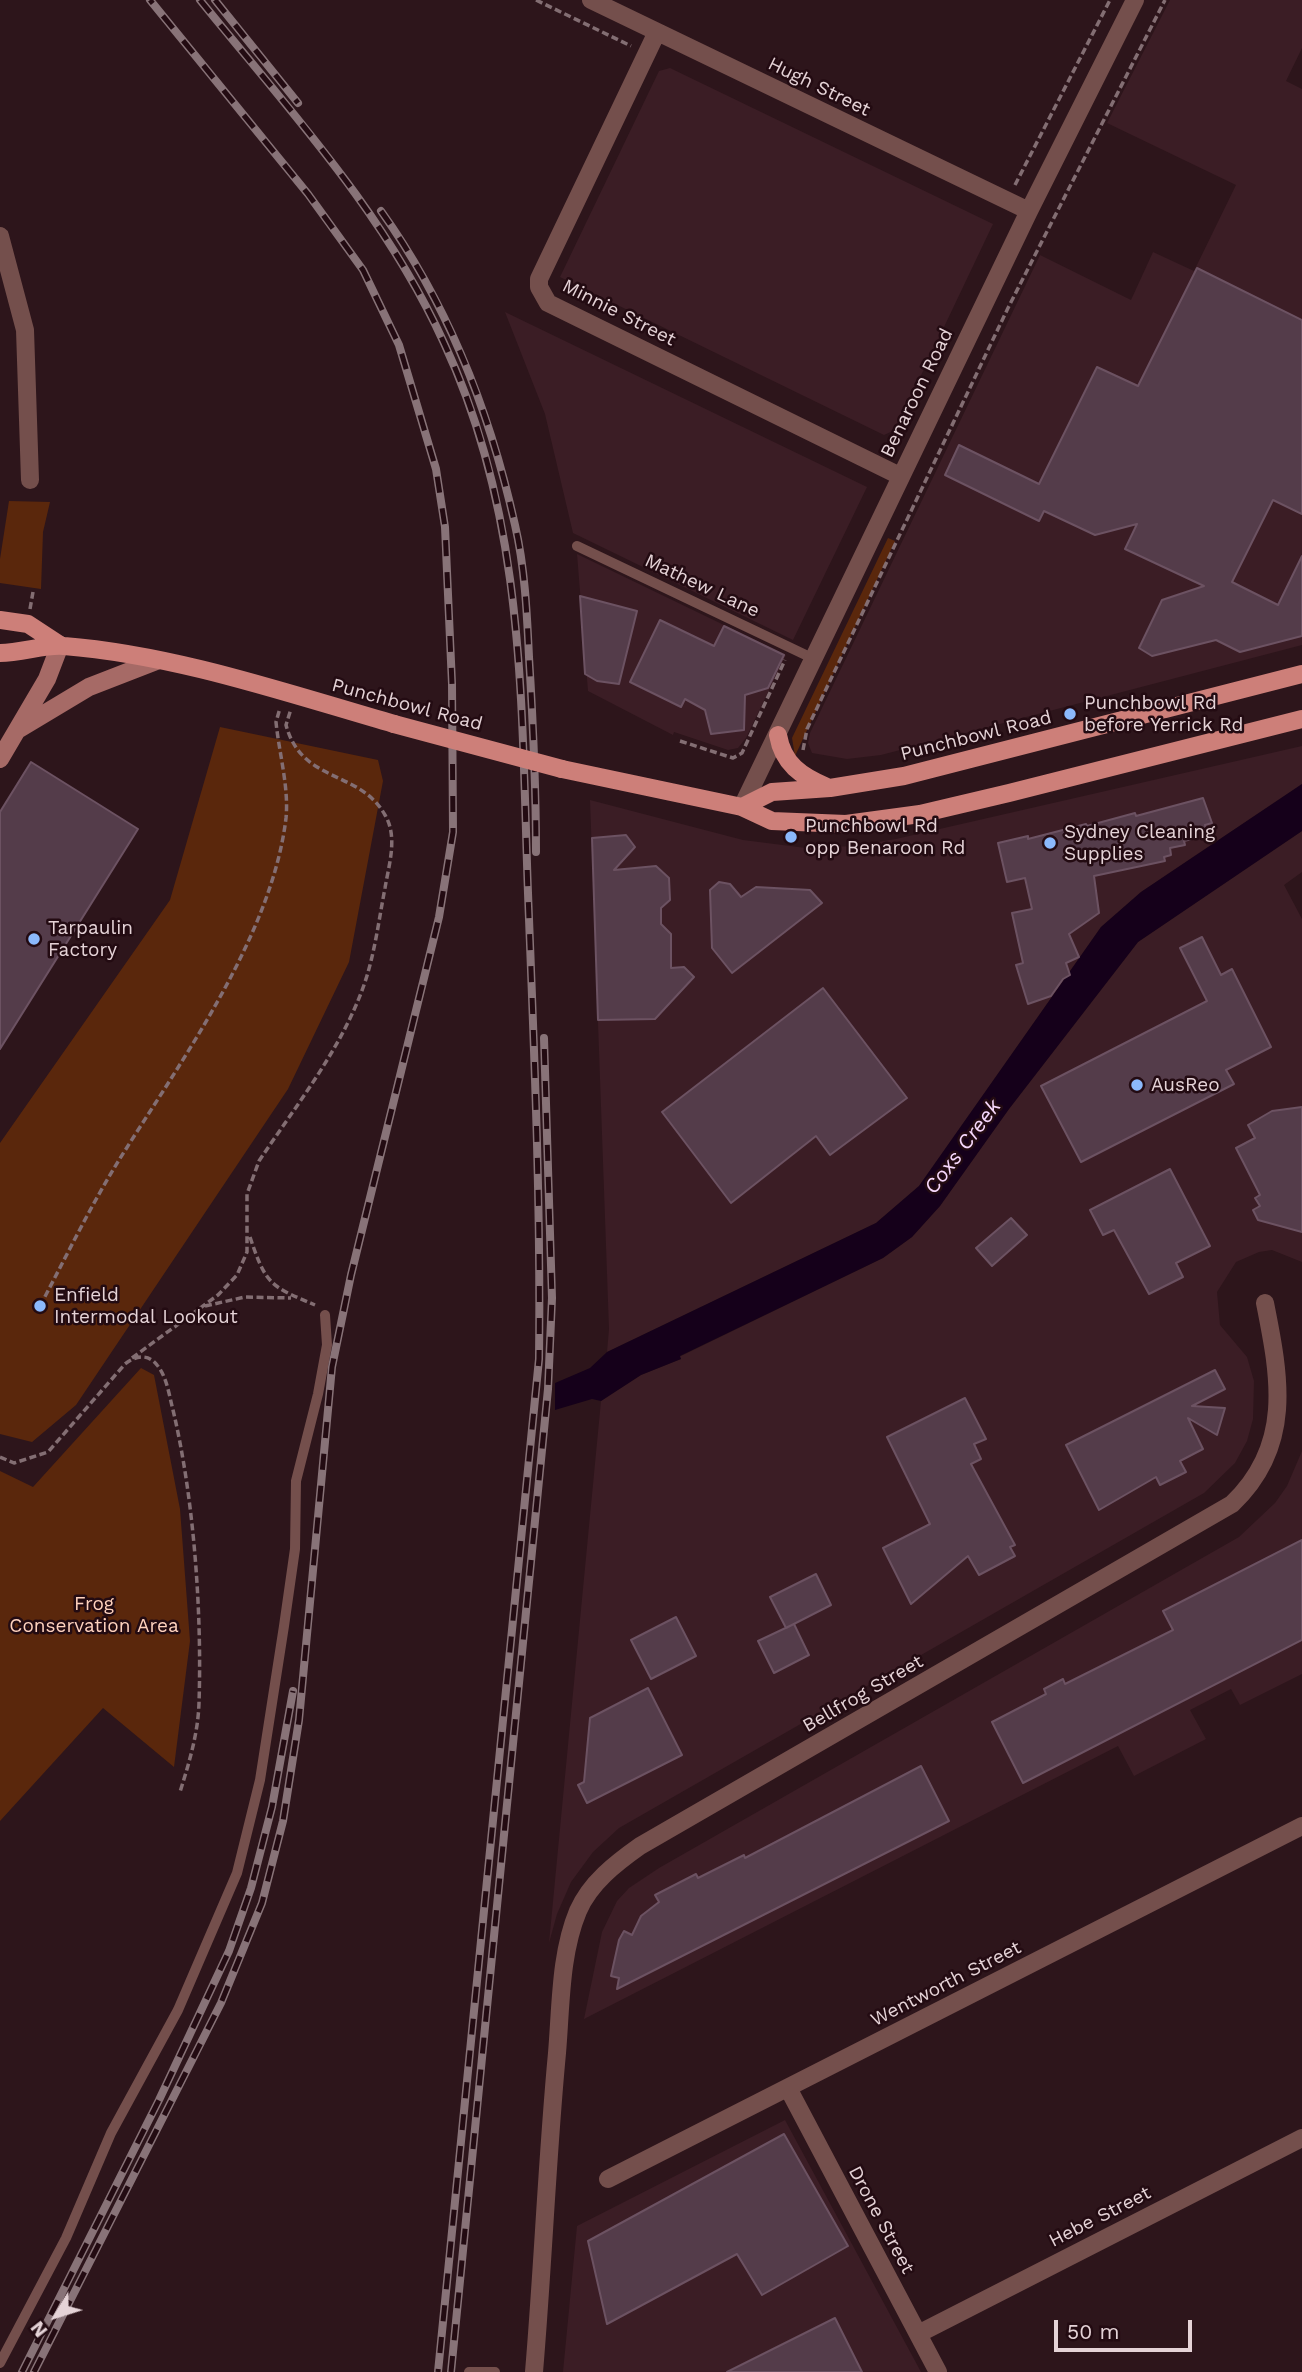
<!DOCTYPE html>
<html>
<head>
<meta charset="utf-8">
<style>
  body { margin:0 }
  #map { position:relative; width:1302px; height:2372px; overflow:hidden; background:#2d151b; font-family:"Work Sans",sans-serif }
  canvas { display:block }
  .north { position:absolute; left:21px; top:2281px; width:70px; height:70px; -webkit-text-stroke:5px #230b12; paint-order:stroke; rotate:232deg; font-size:19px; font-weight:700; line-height:28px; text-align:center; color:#e5d3d7 }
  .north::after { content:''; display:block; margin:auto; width:24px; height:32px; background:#e5d3d7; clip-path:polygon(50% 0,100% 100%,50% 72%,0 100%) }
  .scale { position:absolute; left:1054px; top:2320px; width:138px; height:32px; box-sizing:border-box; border:4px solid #e5d3d7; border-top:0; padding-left:9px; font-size:21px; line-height:24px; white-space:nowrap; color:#e5d3d7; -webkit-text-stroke:5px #230b12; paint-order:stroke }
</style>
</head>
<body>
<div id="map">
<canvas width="1302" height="2372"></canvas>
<div class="north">N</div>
<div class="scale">50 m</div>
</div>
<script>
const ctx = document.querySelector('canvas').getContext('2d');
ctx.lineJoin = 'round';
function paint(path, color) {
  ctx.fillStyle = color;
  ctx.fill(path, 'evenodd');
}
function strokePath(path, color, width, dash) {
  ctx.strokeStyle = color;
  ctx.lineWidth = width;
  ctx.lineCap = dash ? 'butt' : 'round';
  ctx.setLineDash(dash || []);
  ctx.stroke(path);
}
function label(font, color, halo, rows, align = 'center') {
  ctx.font = font + ' "Work Sans",sans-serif';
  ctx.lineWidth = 5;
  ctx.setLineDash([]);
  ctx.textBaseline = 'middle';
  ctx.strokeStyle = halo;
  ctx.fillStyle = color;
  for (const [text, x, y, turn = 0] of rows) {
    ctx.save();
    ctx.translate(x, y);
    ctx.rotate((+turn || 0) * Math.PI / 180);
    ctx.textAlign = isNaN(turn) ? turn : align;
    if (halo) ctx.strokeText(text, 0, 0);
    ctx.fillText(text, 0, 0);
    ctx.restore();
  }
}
const built = new Path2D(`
  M1170,0h132v48l-16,33 16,8v556l-421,110 -34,4 -35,-6 -4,-10 2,-10 230,-478 91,45 22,-48 41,19 42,-86 -129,-62z
  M670,68l323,156 -98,206 -11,5 -324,-158 99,-206z
  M505,312l362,175 -74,153 -220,-107 -28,-119z
  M577,554l209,101 -40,83 -8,10 -10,2 -54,-18 -1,3 -85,-44z
  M1302,746v38l-161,108 -40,35 -182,259 -43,37 -269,129 2,-23 -19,-529 153,40 63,8 48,-2 42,-7z
  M1302,831v41l-18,13 18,34v343l-30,-12 -13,2 -23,10 -19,30 3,33 27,32 7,24 -1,38 -6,22 -12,22 -31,30 -585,335 -26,24 -22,30 -14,32 -8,29 52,-542 40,-26 40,-16 -2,-2 204,-99 29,-21 28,-31 69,-97 129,-167z
  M1302,1451v223l-62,31 -9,-16 -41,21 16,29 -72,37 -16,-30 -534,273 18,-87 15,-31 12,-13 30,-20 580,-331 36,-34 12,-17z
  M785,2120l136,252h-358l14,-146z`);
const green = new Path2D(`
  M9,501l41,1 -7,30 -2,57 -41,-6v-24z
  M888,538l7,3 -100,215 -3,-18z
  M220,727l158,33 5,21 -34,181 -61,127 -212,316 -44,37 -32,-8v-291l170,-243z
  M141,1368l13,7 26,134 10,132 -16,126 -71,-59 -103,113v-350l33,16z`);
const water = new Path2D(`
  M1302,784v47l-164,111 -129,167 -69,97 -28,31 -29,21 -203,98 1,3 -40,16 -40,26 -9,-2 -37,11v-27l35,-15 17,-16 269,-129 43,-37 182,-259 40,-35z`);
const building = new Path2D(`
  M1197,268l105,52v194l-29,-14 -41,82 46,23 24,-49v80l-62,16 -24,-12 -64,16 -13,-8 23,-48 42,-14 -79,-37 12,-25 -42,11 -51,-24 -5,10 -94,-46 14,-30 80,39 58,-117 41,19z
  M580,596l57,15 -18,73 -22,-3 -12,-7z
  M660,620l54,26 10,-20 60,29 -16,33 -23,7 -1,35 -33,4 -6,-24 -20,-11 -4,8 -51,-25z
  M31,762l107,67 -138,220v-237z
  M1203,798l9,25 -7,2 1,5 -15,3 1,6 -8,2 1,4 -15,3 1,7 -7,2 1,4 -71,15 5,37 -30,21 10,23 -13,6 4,12 -7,4 -12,17 -23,8 -12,-39 7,-2 -11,-50 20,-4 -7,-31 -18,4 -9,-39 30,-7v3l58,-15 1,2 48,-13 1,3z
  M626,835l9,12 -21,23 42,-4 13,12 1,22 -9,8v16l10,10v34l13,-1 10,10 -39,42 -57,1 -6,-182z
  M719,882l11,2 11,13 15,-10 54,3 12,13 -90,70 -20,-25 -2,-58z
  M1202,937l19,38 11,-6 39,78 -45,23 8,14 -153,78 -40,-76 166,-85 -27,-53z
  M823,988l84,110 -77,57 -14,-19 -85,67 -69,-91z
  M1302,1107v125l-44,-12 -5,-10 7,-4 -5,-8 5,-3 -24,-47 19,-10 -7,-13 24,-14z
  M1170,1169l40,77 -34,17 7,14 -34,17 -35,-64 -11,5 -13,-25z
  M1011,1218l16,17 -35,31 -16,-18z
  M1215,1370l10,19 -33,17 33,2 -8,27 -29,-17 15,31 -23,12 6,11 -26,13 -4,-8 -57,33 -33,-65z
  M965,1398l21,41 -12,5 7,15 -10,5 44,81 -5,2 5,9 -36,19 -11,-19 -57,48 -28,-56 47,-24 -43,-87z
  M1302,1540v100l-279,143 -31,-61 54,-28 -2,-5 19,-10 2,5 108,-54 -10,-19z
  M816,1574l15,31 -45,23 -16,-31z
  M676,1617l20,39 -45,23 -20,-39z
  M794,1624l15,31 -35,18 -16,-32z
  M648,1688l34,67 -95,48 -9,-18 6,-3 6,-64z
  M921,1766l28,55 -332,168 2,-11 -8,-2 8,-36 5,-9 8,4 9,-19 18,-14 -4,-7 41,-21 2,4 46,-23 1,3z
  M784,2134l64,112 -86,49 -25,-41 -130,70 -19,-83z
  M835,2318l27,54h-135z`);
const path = new Path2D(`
  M536,0l95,46
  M1015,185l95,-185
  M30,609l3,-17
  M680,741l53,17 9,-5 43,-93
  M803,750l4,-21 201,-421 157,-308
  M250,1237c16,48 20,49 65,68
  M40,1306c26,-49 50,-99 79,-146 62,-99 153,-224 167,-342 3,-31 -7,-65 -10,-96l4,-14
  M205,1306l40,-9 46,1
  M132,1358l86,-63 19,-20 10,-23v-58l12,-33c38,-57 84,-114 106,-179 10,-30 14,-63 20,-94 4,-24 13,-51 0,-73 -26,-46 -83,-31 -99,-90l5,-16
  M0,1457l14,6 34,-11 77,-88c10,-8 23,-11 32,1 10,12 12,30 16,45 21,88 29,203 26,293 -1,31 -10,60 -19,89`);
const service = new Path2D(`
  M577,546l235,112
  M0,2363l66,-125 45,-105 67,-123 59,-137 23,-93 24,-154 11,-77 1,-68 22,-87 9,-49 -2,-30
  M469,2372h26`);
const minor = new Path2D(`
  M591,0l438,211
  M657,32l-118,247v8l9,16 352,173
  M0,236l25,94 5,150
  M742,807l287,-596 106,-211
  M788,2088l150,284
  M608,2179l694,-353
  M918,2334l384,-196
  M534,2372c9,-106 13,-213 23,-319 4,-47 3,-99 21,-142 12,-28 38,-48 62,-65l592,-342c61,-58 48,-126 33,-201`);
const secondary = new Path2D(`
  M19,729l70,-42 67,-26
  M0,759l47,-80 13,-34`);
const primary = new Path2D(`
  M0,620l28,4 32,21
  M0,653c22,0 46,-9 64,-7 112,9 222,47 330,78
  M778,735c5,29 23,41 49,52
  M562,769l180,38 30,14 74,3 74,-10 89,-21 293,-74
  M742,807l30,-15 58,-4 74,-12 398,-102`);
const rail = new Path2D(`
  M200,0c89,110 185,213 244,343 82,176 77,361 84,550 6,155 13,310 11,466l-101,1013
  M215,0l83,103
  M381,211c68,95 109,201 134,314 10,43 12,89 14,132 4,65 7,130 7,195
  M22,2372l137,-272 70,-149 22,-63 21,-81 21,-116
  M34,2372l187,-369 41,-100 21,-82 16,-101 33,-353 19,-92 88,-358 14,-85 -1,-148 -7,-157 -9,-58 -37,-124 -36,-75 -55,-76 -158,-194
  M451,2372l97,-983 4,-91 -8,-260`);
const primaryBridge = new Path2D(`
  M394,724l168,45`);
const markers = [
  [1070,714,7,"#8bb9fc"],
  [791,837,7,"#8bb9fc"],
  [1050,843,7,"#8bb9fc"],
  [34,939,7,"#8bb9fc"],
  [1137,1085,7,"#8bb9fc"],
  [40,1306,7,"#8bb9fc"]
];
const streetNames = [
  ["Hugh Street",819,87,26],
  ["Minnie Street",619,313,27],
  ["Benaroon Road",917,393,-64],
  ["Mathew Lane",702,586,25],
  ["Punchbowl Road",407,705,15],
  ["Punchbowl Road",976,736,-14],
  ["Bellfrog Street",863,1694,-30],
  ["Wentworth Street",946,1984,-27],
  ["Hebe Street",1100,2217,-27],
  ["Drone Street",881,2220,62]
];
const poiNames = [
  ["Punchbowl Rd",1084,703],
  ["before Yerrick Rd",1084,725],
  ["Punchbowl Rd",805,826],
  ["opp Benaroon Rd",805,848],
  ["Sydney Cleaning",1064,832],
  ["Supplies",1064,854],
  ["Tarpaulin",48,928],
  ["Factory",48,950],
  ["AusReo",1151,1085],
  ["Enfield",54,1295],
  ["Intermodal Lookout",54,1317]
];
const parkNames = [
  ["Frog",94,1604],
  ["Conservation Area",94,1626]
];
const waterNames = [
  ["Coxs Creek",963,1147,-53]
];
paint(built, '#3b1d25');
paint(green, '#5a270c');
paint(water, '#15001a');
paint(building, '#543c4a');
strokePath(building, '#6c5262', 2);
strokePath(path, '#836e73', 3.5, [7, 3.5]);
strokePath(service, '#744f4c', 10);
strokePath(minor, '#744f4c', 18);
strokePath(secondary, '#a66a66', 18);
strokePath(primary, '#cd7f79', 18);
strokePath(rail, '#887378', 8);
strokePath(rail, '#230b12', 5, [16]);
strokePath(primaryBridge, '#cd7f79', 18);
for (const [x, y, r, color] of markers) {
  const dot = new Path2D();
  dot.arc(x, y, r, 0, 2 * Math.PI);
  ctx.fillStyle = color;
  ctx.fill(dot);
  strokePath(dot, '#230b12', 2.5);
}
label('19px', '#e5d3d7', '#230b12', streetNames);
label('19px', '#e5d3d7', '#230b12', poiNames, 'left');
label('19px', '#ffd2be', '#230b12', parkNames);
label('italic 21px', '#f7d8fc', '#230b12', waterNames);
</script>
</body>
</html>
